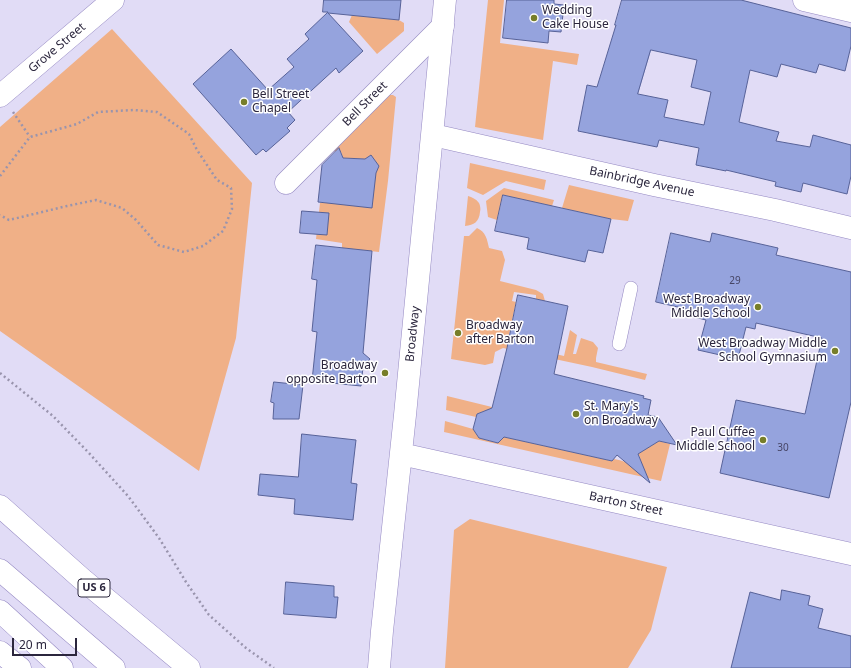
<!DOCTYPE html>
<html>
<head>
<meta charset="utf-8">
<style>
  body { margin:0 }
  #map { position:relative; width:851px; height:668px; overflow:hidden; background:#e1dcf6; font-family:"Noto Sans",sans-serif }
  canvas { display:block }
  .scale { position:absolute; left:12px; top:638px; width:65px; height:18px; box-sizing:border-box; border:2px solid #2b263d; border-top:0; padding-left:5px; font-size:12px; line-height:14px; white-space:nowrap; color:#2b263d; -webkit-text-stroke:3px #fff; paint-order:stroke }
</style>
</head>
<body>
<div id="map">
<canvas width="851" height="668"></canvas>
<div class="scale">20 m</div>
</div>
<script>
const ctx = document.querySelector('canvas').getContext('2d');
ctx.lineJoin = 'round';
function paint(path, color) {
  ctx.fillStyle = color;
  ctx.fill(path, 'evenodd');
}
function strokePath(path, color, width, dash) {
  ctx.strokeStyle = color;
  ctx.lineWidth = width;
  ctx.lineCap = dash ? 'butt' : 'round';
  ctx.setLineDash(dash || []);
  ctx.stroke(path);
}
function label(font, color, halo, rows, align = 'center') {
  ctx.font = font + ' "Noto Sans",sans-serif';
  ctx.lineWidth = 3;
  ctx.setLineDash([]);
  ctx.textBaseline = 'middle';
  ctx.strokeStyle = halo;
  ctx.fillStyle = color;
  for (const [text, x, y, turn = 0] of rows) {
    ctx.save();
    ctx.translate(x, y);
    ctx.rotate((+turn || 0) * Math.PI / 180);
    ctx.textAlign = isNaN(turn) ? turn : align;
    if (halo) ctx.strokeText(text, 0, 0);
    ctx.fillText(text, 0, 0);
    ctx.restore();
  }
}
const green = new Path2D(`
  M488,0h16l-4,43 79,11 -2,11 -24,-4 -10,79 -68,-13z
  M352,15l47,5 5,3v8l-27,23 -28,-32z
  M112,29l140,154 -16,155 -37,133 -199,-140v-204z
  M388,95h5l3,2 -8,84 -9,71 -37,-4v-5l-26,-4 4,-36h5l40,-44 -22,-1 -2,-6 -9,-1z
  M470,163l76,17 -2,10 -38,-9 -23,14 -16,-7z
  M569,185l65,15 -6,21 -17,-2 -49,-11z
  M504,188l50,12 -2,6 -49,-11 -6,25 -9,-3 -2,-16z
  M468,196c4,1 8,3 11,7 1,2 2,6 1,9 -1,10 -6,13 -15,14z
  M477,228c9,4 10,11 12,20l13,3 3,9 -5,21 36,9 7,4 2,7 -9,-2v-4l-22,-3 -2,9 4,1 -7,33 -4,7 59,14 6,-26 7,5 -4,19h3l5,-16 12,4 5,6 -2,10v4l51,12 -2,6 -53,-13 -89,-19 -8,4 -2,11 -8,2 -34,-6 13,-123h5z
  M447,396l45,11v6l-7,-2 -8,3 -1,3 -30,-7z
  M445,421l28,8 6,9 19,5 6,-6 108,24 2,-2c8,1 16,5 24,8l3,-5 -2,-7 -3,-1 3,-10 10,3 10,-6 11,3 -9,37 -217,-49z
  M470,519l197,48 -16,63 -23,38h-183l9,-138z`);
const building = new Path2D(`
  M324,0h77l-2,20 -71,-7 35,38 -24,22 -3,-5 -48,44 7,8 -8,8 3,3 -24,21 -3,-3 -7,6 -63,-71 38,-35 37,41 26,-23 -7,-8 22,-20 -4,-5 23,-22h-5z
  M507,0h47v4l10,1 -3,27 -12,-1 -1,12 -45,-5z
  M622,0h119l110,28v18l-6,25 -26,-7 -3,9 -35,-9 -4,13 -27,-7 -11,52 40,10 -3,9 34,6 3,-12 38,10v31l-4,18 -44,-11 -2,9 -26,-6 1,-4 -50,-12v1l-30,-6 3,-17 -40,-8 -2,7 -79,-16 9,-46 10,2 19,-62h-1zM651,50l46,10 -6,27 20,5 -7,33 -40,-8 4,-17 -30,-6z
  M339,148l4,10 22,1 6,-4 8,11 -3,7 -4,35 -54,-6 4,-37z
  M503,195l108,24 -8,34 -15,-3 -3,12 -58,-13 2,-11 -34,-7z
  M302,211l27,2 -2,22 -27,-2z
  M671,233l39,9 2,-9 66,15 -2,7 75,17v130l-22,96 -109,-25 16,-73 69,14 17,-76 -66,-15 -1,6 -9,-2 -8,32 -40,-9 8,-30 -12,-3 1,-6 -39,-9z
  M316,245l56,6 -9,102 7,6 -7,8 -2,19 -49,-5 5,-49 -5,-1 5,-51 -5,-1z
  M518,295l50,11 -14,68 90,22 -1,2 8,2 -3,15 10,2 19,28 -18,-4 -21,13 12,29 -33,-28 -5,6 -108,-24 -6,6 -19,-5 -6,-9 4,-15 15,-6 15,-60z
  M274,382l29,3 -4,34h-26l1,-16 -3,-1z
  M302,434l54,6 -5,43 6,1 -4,36 -59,-6 1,-15 -37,-4 2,-21 38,3z
  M286,582l48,4v11h4l-2,21 -52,-4z
  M782,590l28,6 -2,9 15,4 -5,19 33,8v32h-120l19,-76 30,8z`);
const path = new Path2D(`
  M13,112l17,25
  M0,176l30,-39 47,-13 21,-12 36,-2 23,2 32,22 8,16 20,30 14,8 1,21 -9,22 -20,15 -19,6 -26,-7 -22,-25 -14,-12 -26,-8 -29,6 -58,14 -9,-5
  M0,373l53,43 35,36 40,44 31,42 27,44 23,33 37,33 28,20`);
const service = new Path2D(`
  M619,344l12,-56`);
const minor = new Path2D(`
  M804,0l47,11
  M0,96l113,-96
  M433,135l221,50 121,25 76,18
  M286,183l157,-157`);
const secondary = new Path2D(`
  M401,454l450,100
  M379,668l3,-37 23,-216 40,-415`);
const motorway = new Path2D(`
  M0,506l82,73 107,89
  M0,570l114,98
  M0,611l62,57
  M0,652l20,16`);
const markers = [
  [534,18,4,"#777e29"],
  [244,102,4,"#777e29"],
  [758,307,4,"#777e29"],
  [458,333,4,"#777e29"],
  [835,351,4,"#777e29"],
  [385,373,4,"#777e29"],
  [576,414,4,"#777e29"],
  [763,440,4,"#777e29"]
];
const numberNames = [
  ["29",735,281],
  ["30",783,448]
];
const shields = [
  [94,588,32]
];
const shieldNames = [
  ["US 6",94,588]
];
const poiNames = [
  ["Wedding",542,11],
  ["Cake House",542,25],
  ["Bell Street",252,95],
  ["Chapel",252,109],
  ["West Broadway",750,300,"right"],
  ["Middle School",750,314,"right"],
  ["Broadway",466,326],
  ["after Barton",466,340],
  ["West Broadway Middle",827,344,"right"],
  ["School Gymnasium",827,358,"right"],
  ["Broadway",377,366,"right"],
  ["opposite Barton",377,380,"right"],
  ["St. Mary's",584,407],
  ["on Broadway",584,421],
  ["Paul Cuffee",755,433,"right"],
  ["Middle School",755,447,"right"]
];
const streetNames = [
  ["Grove Street",57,48,-40],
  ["Bell Street",365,104,-45],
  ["Bainbridge Avenue",642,182,12],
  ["Broadway",413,334,-84],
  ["Barton Street",626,504,12]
];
paint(green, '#f0b087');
paint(building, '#95a3dd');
strokePath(building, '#576298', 1);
strokePath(service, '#9488c2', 14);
strokePath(minor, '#9488c2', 23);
strokePath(secondary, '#9488c2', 23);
strokePath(motorway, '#9488c2', 23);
strokePath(path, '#9994ad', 2.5, [2, 3]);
strokePath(service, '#fff', 13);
strokePath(minor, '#fff', 22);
strokePath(secondary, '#fff', 22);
strokePath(motorway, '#fff', 22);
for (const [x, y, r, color] of markers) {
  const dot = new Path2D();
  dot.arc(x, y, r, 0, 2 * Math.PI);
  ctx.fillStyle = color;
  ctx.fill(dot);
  strokePath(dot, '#fff', 1.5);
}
label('10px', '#464565', null, numberNames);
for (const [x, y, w] of shields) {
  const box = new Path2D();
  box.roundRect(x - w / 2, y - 9, w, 18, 3);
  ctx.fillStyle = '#fff';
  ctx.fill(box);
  strokePath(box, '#2b263d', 1);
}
label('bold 11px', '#2b263d', null, shieldNames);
label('12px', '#2b263d', '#fff', poiNames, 'left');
label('12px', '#2b263d', '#fff', streetNames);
</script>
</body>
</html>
